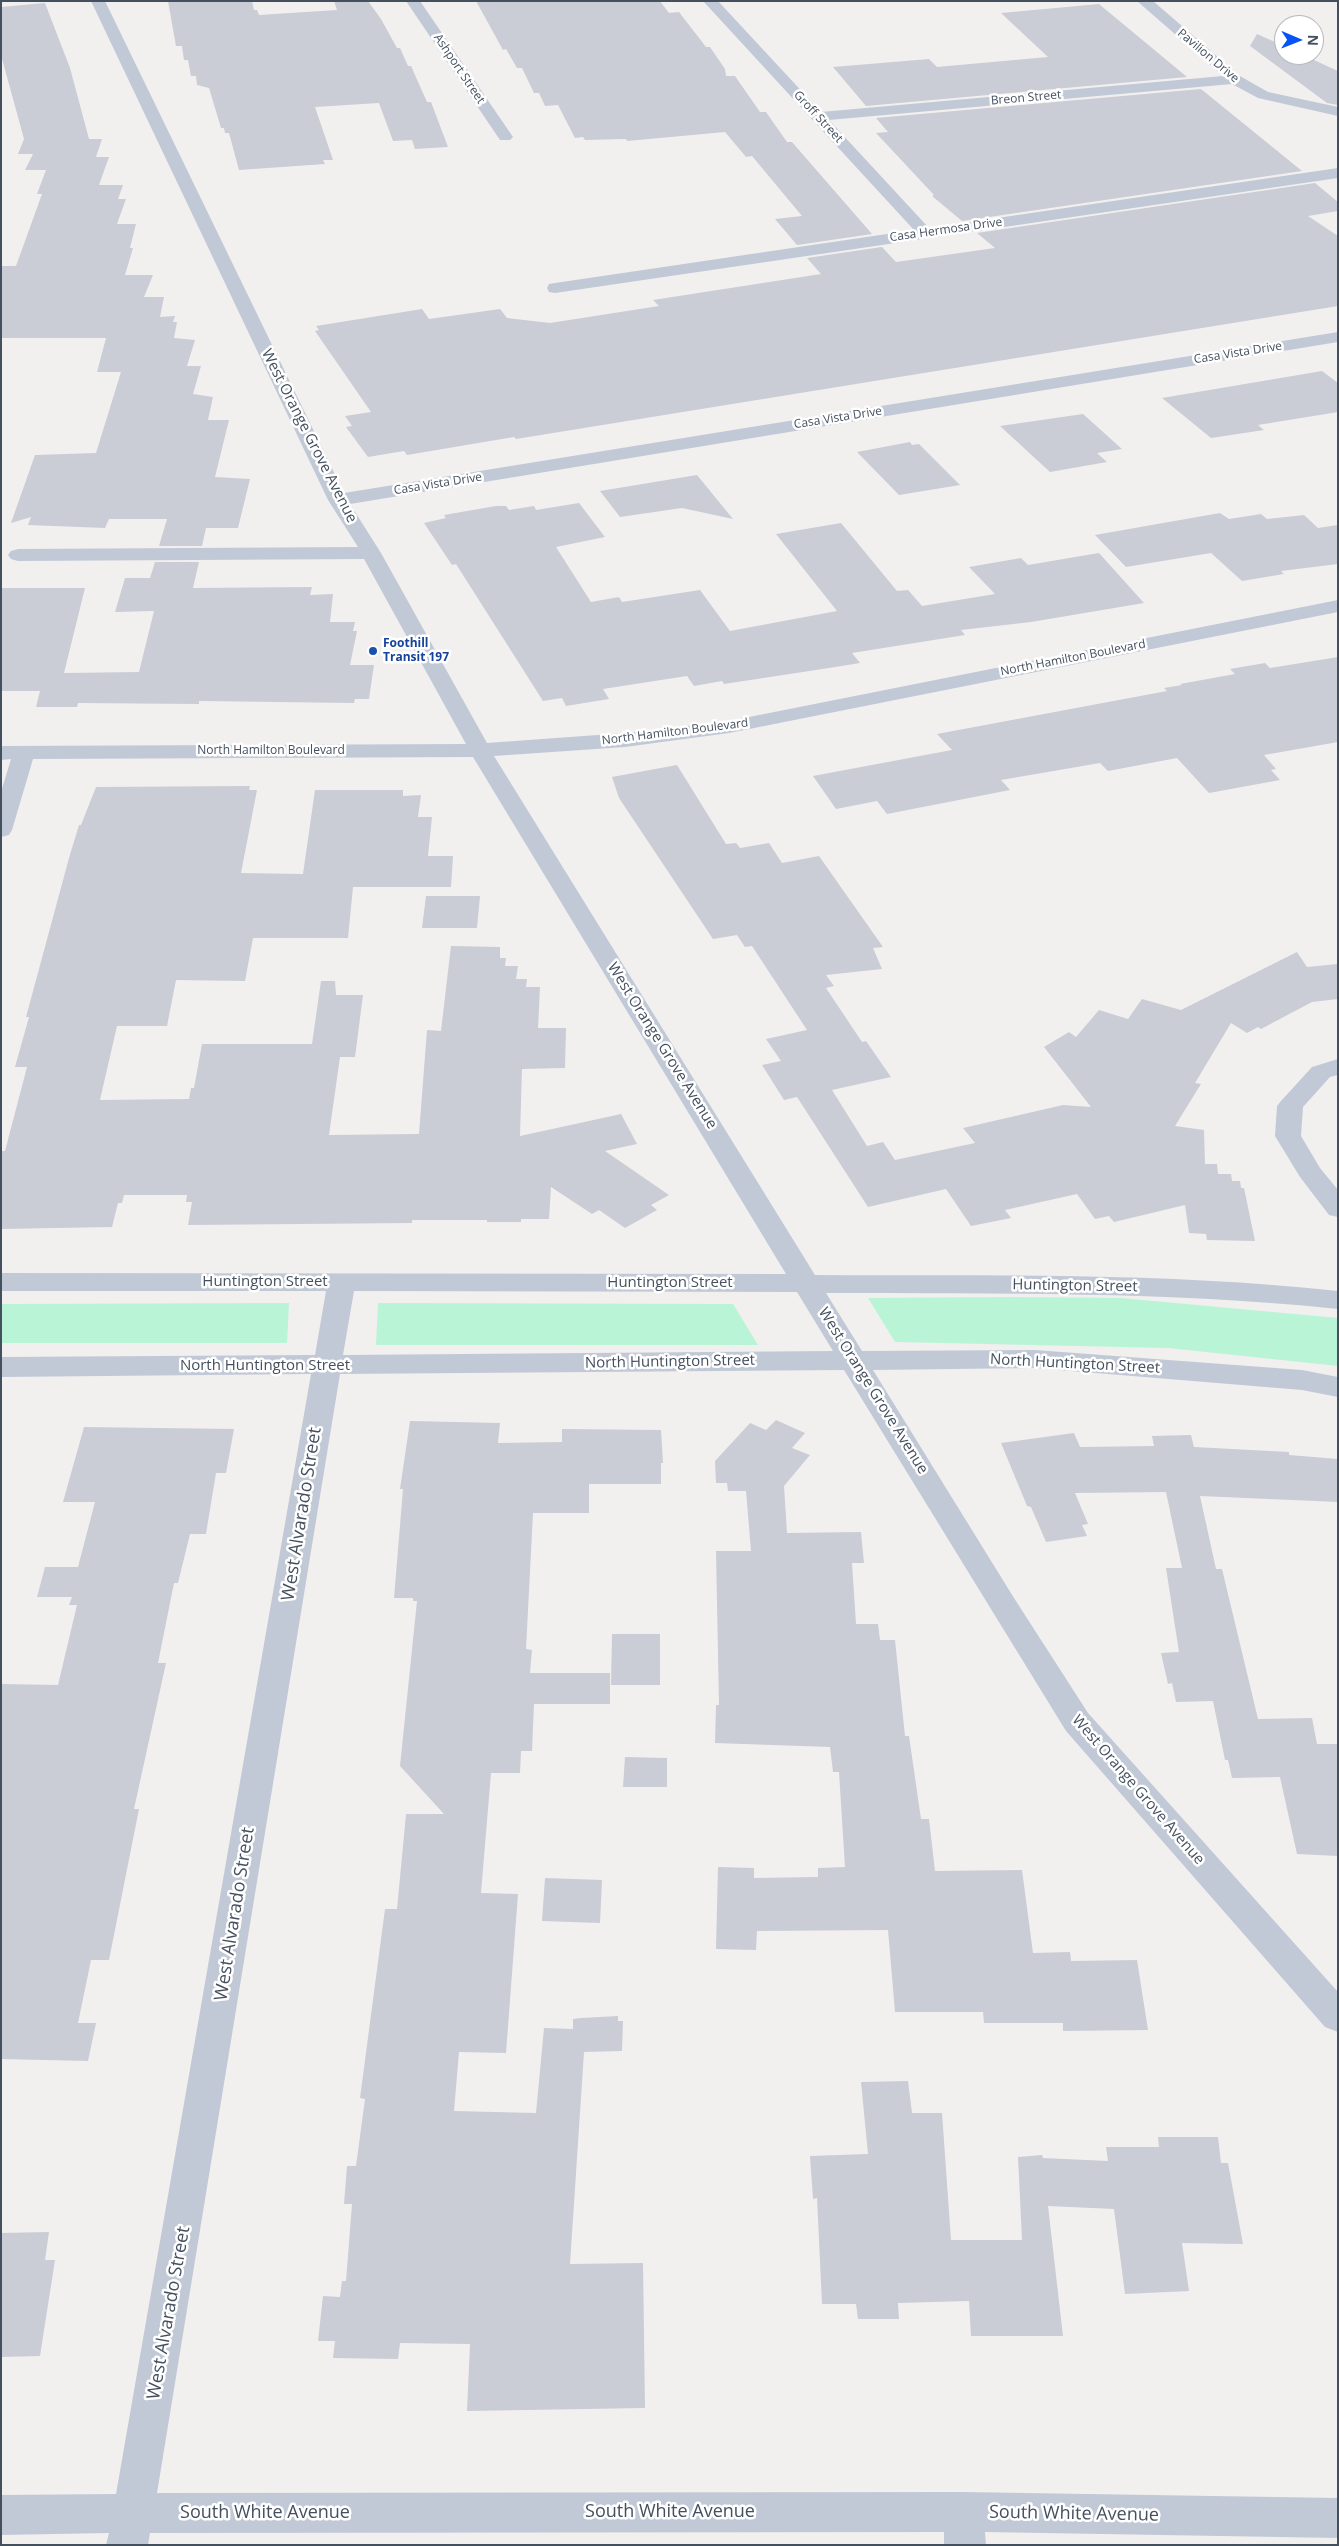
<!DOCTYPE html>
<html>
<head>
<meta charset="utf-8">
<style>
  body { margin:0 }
  #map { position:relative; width:1339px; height:2546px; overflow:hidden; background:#f2efef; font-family:"Open Sans",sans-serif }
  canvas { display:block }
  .frame { position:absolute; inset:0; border:2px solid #45505f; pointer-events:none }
  .north { position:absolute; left:1274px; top:15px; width:50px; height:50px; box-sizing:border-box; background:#fff; border:1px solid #b5b9bf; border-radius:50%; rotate:91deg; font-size:14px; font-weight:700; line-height:20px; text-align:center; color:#45505f }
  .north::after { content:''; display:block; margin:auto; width:18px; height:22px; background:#0654f5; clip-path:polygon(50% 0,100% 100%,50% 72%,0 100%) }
</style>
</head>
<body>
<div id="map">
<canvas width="1339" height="2546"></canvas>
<div class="frame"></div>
<div class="north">N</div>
</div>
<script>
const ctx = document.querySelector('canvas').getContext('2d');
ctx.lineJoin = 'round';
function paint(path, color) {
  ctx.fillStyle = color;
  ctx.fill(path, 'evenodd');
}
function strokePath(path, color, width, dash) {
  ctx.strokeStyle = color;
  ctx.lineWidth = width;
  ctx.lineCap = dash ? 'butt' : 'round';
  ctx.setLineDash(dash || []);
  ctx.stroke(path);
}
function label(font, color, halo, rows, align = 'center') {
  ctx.font = font + ' "Open Sans",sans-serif';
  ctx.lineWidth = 5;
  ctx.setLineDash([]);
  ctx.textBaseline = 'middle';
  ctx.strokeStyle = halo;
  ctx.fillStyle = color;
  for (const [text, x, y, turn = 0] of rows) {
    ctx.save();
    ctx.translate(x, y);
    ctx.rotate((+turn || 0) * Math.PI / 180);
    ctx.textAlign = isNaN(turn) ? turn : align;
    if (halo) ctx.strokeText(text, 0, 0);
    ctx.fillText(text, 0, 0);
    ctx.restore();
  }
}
const green = new Path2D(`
  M1011,1297l110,1 217,20v48l-170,-18 -273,-6 -27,-44z
  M289,1303l-2,40h-286v-39z
  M378,1303l355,1 25,41h-382z`);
const building = new Path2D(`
  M168,1h84l2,9h3l2,5 78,-5 -3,-9h34l13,18 16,29h3l8,18h3l16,36h4l17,45 -33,2 -3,-9 -19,1 -14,-38 -64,4 18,53h-10l2,4 -86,6 -10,-37h-4l-1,-5h-3l-12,-40 -12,-3 -1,-9h-5l-3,-16h-4l-2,-14h-6z
  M476,1h184l9,12 10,-1 27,35h4l15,22 1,7h9l25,36h6l21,30h5l80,92 -75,11 -22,-26 27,-3 -50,-60 -6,1 -21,-25 -98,9 -1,-2 -41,1 -2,-3 -8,1 -17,-33 -13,1 -6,-13h-5l-12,-25h-5l-11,-19 -3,1z
  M45,3l25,65 19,71h13l-6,18h13l-10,28h24l-5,14h8l-9,25h19l-6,24h3l-8,27h28l-9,22h20l-4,20 15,-1 -2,6h4l-3,16 21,2 -8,26h14l-8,28 20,3 -5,23h21l-14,57 35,2 -12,49h-32l-4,18h-43l8,-27h-58l-4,9 -77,-3 3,-8 -20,6 24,-68 61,-2 25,-81h-24l9,-34h-105v-72h15l26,-72h-5l9,-24h-21l8,-16h-15l6,-15 -23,-84v-48z
  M1099,4l88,73 -321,29 -33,-39 96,-8 8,8 111,-10 -47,-44z
  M1257,34l27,12v9h19l35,16v34l-11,-2 -77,-57z
  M1201,89l101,82 -340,50 -30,-25 2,-1 -58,-62 12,-1 -12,-14z
  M1315,183l23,19v9l-30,5 30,20v70l-822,133 -2,-2 -107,18 -3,-4 -36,6 -22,-30 6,-1 -7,-10 26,-4 -56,-81 4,-1 -3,-4 106,-17 7,10 71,-10 7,9 43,5 109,-17 -6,-6 168,-26 -14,-16 75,-11 14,15 99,-14 -18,-15z
  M1322,371l16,12v29l-80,13 6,5 -53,8 -49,-40z
  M1083,414l39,35 -25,4 10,9 -57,10 -50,-46z
  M910,442l2,3 7,-1 41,41 -61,10 -42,-43z
  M697,475l36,44 -51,-11 -62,9 -20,-26z
  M579,503l26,34 -49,10 35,55 28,-5 3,5 78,-12 30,41 107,-20 -61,-77 65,-11 56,68 11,-1 14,16 73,-12 -26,-27 52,-9 7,7 71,-12 45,50 -113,19 -70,8 4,5 -113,18 8,10 -31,5 -105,16 -2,-3 -28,5 -7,-10 -84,13 6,10 -43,7 -4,-8 -19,3 -87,-137 -4,1 -28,-42 22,-5 -2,-3 52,-9h10l3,4 25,-4 2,4z
  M1220,513l9,6 32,-5 6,5 37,-4 14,13 20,-3v39l-57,7 3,3 -42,7 -31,-28 -85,14 -31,-32z
  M155,562h44l-6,26 119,-1 -2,8 23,-1 -3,28h25l-2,9h4l-7,34h24l-5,34h-14l-1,4 -155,-2v3l-121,-1 -1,4h-41l4,-16h-39v-103h84l-21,85 75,-1 15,-61 -39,1 10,-34h25z
  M1338,657v85l-74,13 12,14 -5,1 9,10 -71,13 -32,-35 -69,13 -8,-8 -99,17 9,10 -123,24 -10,-13 -41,8 -23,-33 139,-26 -15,-16 230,-43 -3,-3 18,-3 -2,-1 55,-10 -5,-5 35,-6 5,5z
  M677,765l49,79 10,-1 4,5 29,-5 13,20 37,-7 64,91 -10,1 9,21 -56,6 8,11 -8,2 36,54 4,-1 25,36 -59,13 35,56 16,-4 12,18 80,-17 -12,-15 100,-23 28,2 -47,-60 25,-15 7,5 23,-27 29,9 14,-20 39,11 116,-58 10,15 31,-3v35l-26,3 -51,27 -3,-2 -11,6 -16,-10 -36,60 6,1 -26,42 29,4 1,34h12l1,10h13l1,7h8l1,7h3l11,53 -48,-1 -1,-6 -17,-1 -4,-28 -71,17 -5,-6 -14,3 -18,-25 -72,16 6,8 -40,8 -25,-37 -78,18 -71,-110 -13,3 -22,-35 19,-4 -15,-22 41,-9 -55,-84 -7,1 -8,-12 -24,4 -94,-141 -7,-21z
  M250,786l-1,4h8l-16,83 62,1 12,-84h88v6l18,-1 -3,22h14l-4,39h25l-2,31h-98l-5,51h-95l-8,43 -69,-1 -9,46h-50l-17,74 89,-1 2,-11h3l8,-44h110l9,-63h14l1,14h27l-8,62h-15l-11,78 90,-1 8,-104 14,1 10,-85 49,1v11h6l-1,8h13l-2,13h11l-1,8h14l-2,41h28l-1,40 -43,1 -2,67 101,-22 16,30 -32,7 64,44 -18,10 6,5 -32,18 -26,-18 -7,4 -41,-27 -2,32h-28v3h-34v-2h-75v3l-224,2 4,-23h-6l1,-7h-63l-2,8h-4l-6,24 -111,2v-78h4l22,-84h-12l14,-50h-3l43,-159 10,-33h2l15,-38z
  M426,896h54l-3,32h-55z
  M776,1420l29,13 -13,15 18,7 -26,31 3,47 74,-1 3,31h-12l4,61h22l2,16h15l10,96h4l12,83h8l6,52 87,-1 11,83 37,-1 1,9 66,-1 11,70 -85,1v-8h-79l-1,-11h-88l-7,-82 -131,1 -1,19 -40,-1 2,-82 36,1v10l64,-1v-9l27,-1 -6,-95h-6l-3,-25 -115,-4 1,-38h3l-3,-154h35l-5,-60h-18l-1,-8h-11l-1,-22 35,-38 16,7z
  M410,1421l90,2 -2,20 64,-1v-13l99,1 2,33h-2v21h-72v29h-56l-7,136 6,1 -2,23h80v31h-76l-2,47h-11l-1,22h-29l-10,120 37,1 -12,159 -47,-1 -5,59 82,2 8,-85 29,1v-10l8,-1 37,-2v5h5l-1,30 -38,1 -14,212 73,-1 2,145 -178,3 3,-67 -70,-1 -2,16 -65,-1 2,-17h-17l5,-45 17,1 2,-16h4l6,-77h-8l3,-38h9l9,-67 -5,-1 25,-189h12l9,-95h38l-44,-48 17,-165h-4v-3h-19l9,-109h-3z
  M84,1427l150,2 -8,44h-10l-10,61h-16l-12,49h-4l-16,80h8l-32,146h5l-30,151h-18l-13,63h18l-8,38 -87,-2v-375l57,1 19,-80h-8l3,-8h-35l8,-30h33l17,-65h-32z
  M1074,1433l6,14 74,-1 -2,-10 39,-1 3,12 95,5v3l49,4v43l-138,-6 16,73h6l36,150 54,-1 5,26h21v112l-41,-2 -17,-77 -48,1 -4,-18h-3l-12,-59 -37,1 -4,-19 -4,1 -7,-31 18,-1 -13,-84h16l-16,-76 -91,1 13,31 -6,1 5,11 -41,6 -15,-35 -4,-1 -26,-63z
  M612,1634h48v51h-49z
  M625,1757l42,1v29h-44z
  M545,1878l57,2 -2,43 -58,-2z
  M908,2081l4,32h30l9,127h71l-4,-83 24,-2 1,3 65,3 -2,-14h53l-1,-10h60l3,26h7l15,81 -61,-1 7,48 -64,3 -11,-85 -66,-3 15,130h-92l-2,-35 -71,2 1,16h-41l-2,-15h-34l-5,-106 -4,1 -3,-43 58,-2 -7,-72z
  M49,2232l-4,28h10l-15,96 -39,1v-124z`);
const minor = new Path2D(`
  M91,1h14l239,492 994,-161v10l-988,162 31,49 106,190 138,-10 104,-12 609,-121v12l-609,121 -104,14 -131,9 321,519c174,1 349,-3 523,16v18c-171,-18 -341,-15 -512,-16l36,58 173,-1 267,20 36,7v20l-36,-7 -267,-22 -162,2 141,228 74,115 250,279v40l-13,-5 -259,-296 -222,-361 -504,4 -183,1119 806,-1 375,6v40l-353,-6 1,13h-42v-13l-794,1 -2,12h-42l3,-12 -108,2v-40l115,-1 195,-1120 -310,3v-20l314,-2 11,-64h-325v-18l785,1 -313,-517 -440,2 -21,71 -3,5 -8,2v-45l10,-33 -10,1v-14l465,-2 -102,-185 -346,2 -7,-2 -3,-4 3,-4 7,-2 340,-2 -30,-47zM354,1291l443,1 36,59 -490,4z
  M406,1h14l93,136 -3,3h-10z
  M703,1h15l103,111 402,-36 -86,-75h16l87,75 28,16 70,15v9l-80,-18 -26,-14 -403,36 100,108 409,-60v10l-783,115 -6,-1 -2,-4 2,-4 6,-1 359,-53z
  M1338,1059v16l-8,2 -27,30 -2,29 19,32 18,22v27l-9,-2 -29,-38 -25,-41 2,-30 4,-5 31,-34z`);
const markers = [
  [373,651,5,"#1a4fb4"]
];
const farStreetnames = [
  ["Pavilion Drive",1208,56,40],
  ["Ashport Street",459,69,56],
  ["Breon Street",1026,98,-5],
  ["Groff Street",818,117,47],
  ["Casa Hermosa Drive",946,230,-8],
  ["Casa Vista Drive",1238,353,-9],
  ["Casa Vista Drive",838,418,-9],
  ["Casa Vista Drive",438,484,-9],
  ["North Hamilton Boulevard",1073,658,-11],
  ["North Hamilton Boulevard",675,732,-7],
  ["North Hamilton Boulevard",271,751]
];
const farTransitnames = [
  ["Foothill",383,644],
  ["Transit 197",383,658]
];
const streetNames = [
  ["West Orange Grove Avenue",309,436,63],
  ["West Orange Grove Avenue",662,1046,58],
  ["Huntington Street",265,1282],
  ["Huntington Street",670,1283],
  ["Huntington Street",1075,1286,1],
  ["North Huntington Street",670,1362,-1],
  ["North Huntington Street",1075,1364,3],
  ["North Huntington Street",265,1366],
  ["West Orange Grove Avenue",873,1391,58],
  ["West Orange Grove Avenue",1138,1790,49]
];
const nearStreetnames = [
  ["West Alvarado Street",302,1514,-81],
  ["West Alvarado Street",235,1914,-81],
  ["West Alvarado Street",169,2313,-80],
  ["South White Avenue",670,2512],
  ["South White Avenue",265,2513],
  ["South White Avenue",1074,2514,1]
];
paint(green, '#b9f4d6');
paint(building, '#cacdd5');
paint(minor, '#c1c9d6');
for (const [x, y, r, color] of markers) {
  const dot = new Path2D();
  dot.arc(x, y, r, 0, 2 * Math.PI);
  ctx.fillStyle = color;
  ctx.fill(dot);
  strokePath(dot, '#fff', 2);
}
label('12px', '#45505f', '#fff', farStreetnames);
label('bold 12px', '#164399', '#fff', farTransitnames, 'left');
label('15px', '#45505f', '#fff', streetNames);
label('18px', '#45505f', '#fff', nearStreetnames);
</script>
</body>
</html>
